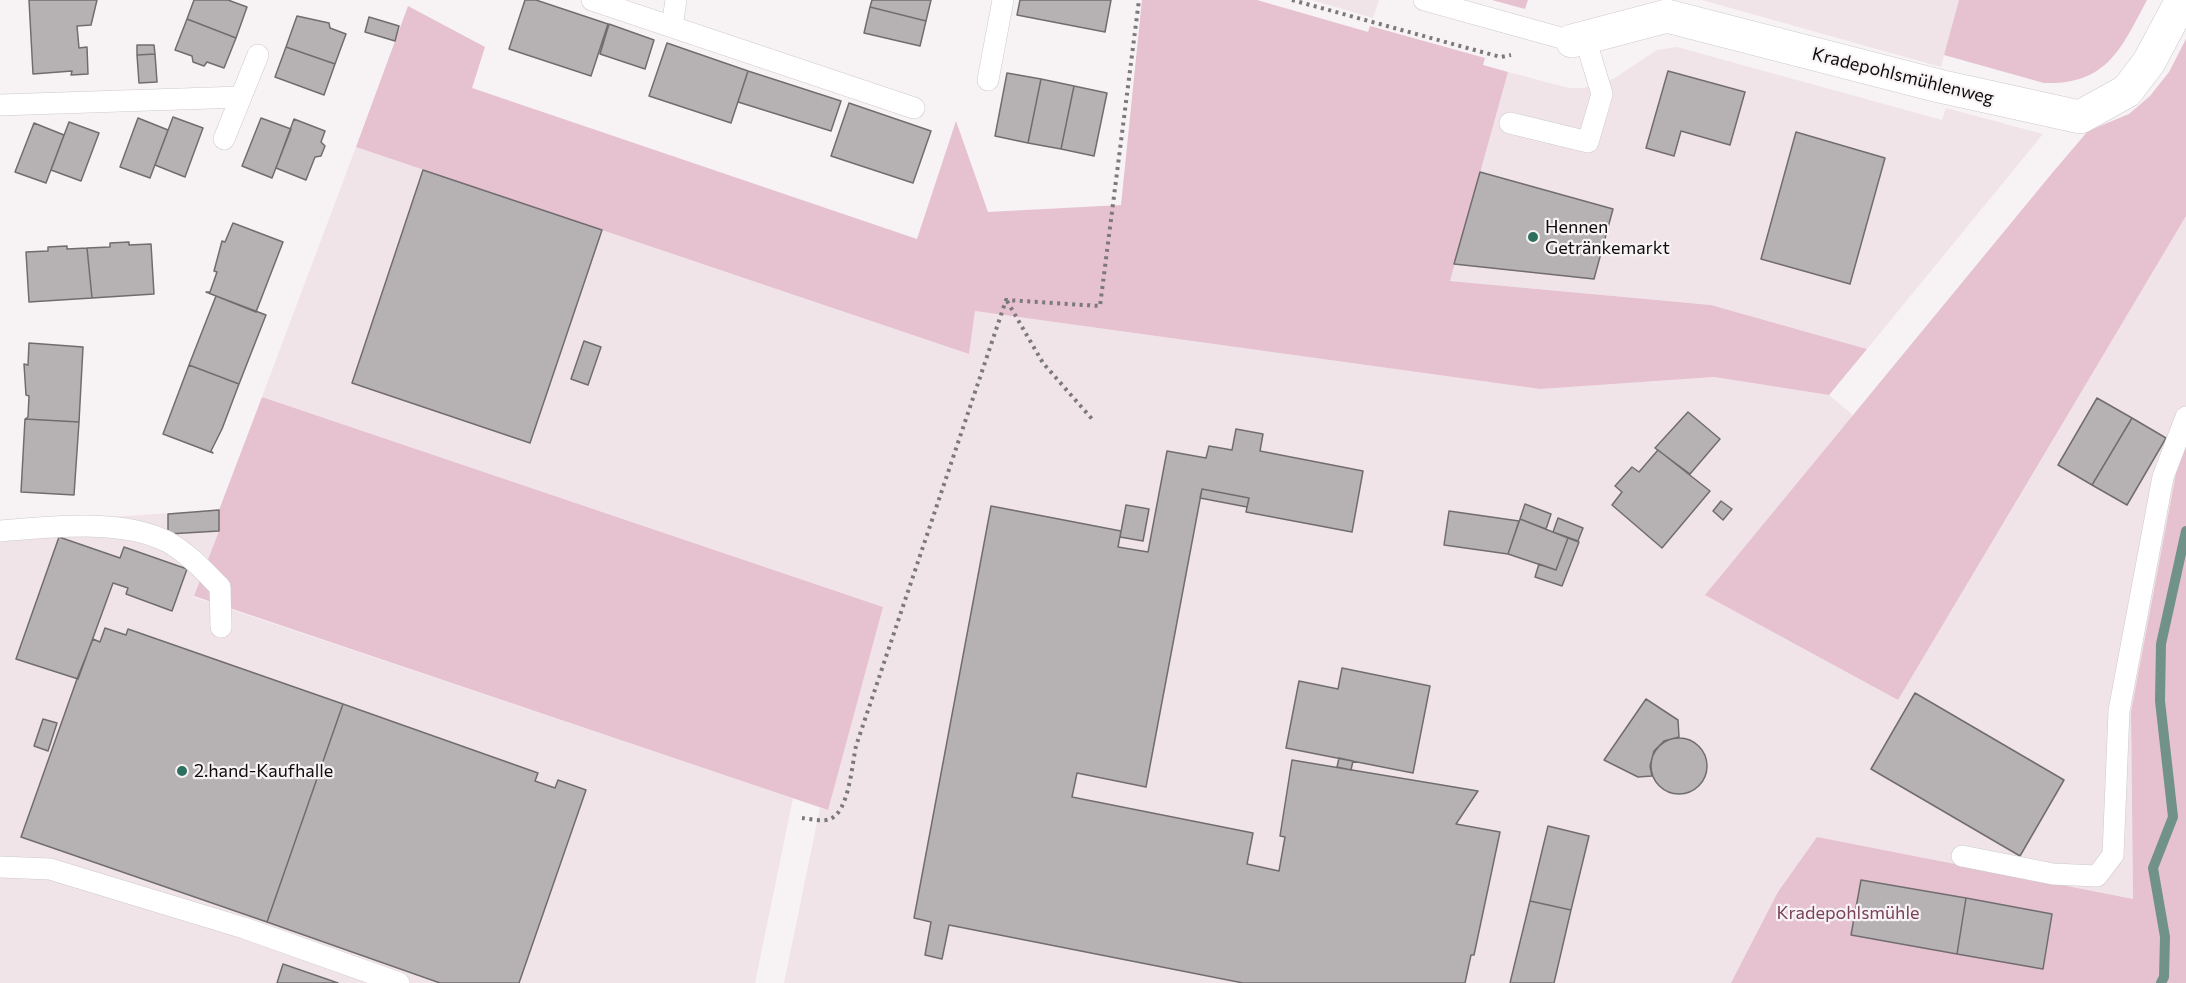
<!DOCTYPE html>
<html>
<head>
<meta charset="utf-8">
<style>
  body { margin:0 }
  canvas { display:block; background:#f7f2f4 }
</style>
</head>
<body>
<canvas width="2186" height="983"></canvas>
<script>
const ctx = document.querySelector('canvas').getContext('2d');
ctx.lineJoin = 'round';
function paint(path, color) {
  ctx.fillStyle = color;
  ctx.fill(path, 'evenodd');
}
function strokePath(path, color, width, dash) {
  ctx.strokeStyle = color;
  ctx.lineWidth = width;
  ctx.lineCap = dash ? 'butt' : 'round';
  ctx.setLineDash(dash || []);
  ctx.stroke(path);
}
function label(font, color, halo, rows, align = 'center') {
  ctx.font = font + ' Commissioner,sans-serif';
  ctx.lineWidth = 4.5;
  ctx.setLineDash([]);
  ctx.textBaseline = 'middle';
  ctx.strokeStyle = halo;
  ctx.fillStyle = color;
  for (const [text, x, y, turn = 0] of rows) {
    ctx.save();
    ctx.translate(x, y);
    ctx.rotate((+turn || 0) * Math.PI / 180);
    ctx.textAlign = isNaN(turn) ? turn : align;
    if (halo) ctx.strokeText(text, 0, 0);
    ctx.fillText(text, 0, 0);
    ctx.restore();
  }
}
const built = new Path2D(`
  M1312,0h67l-6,18z
  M1702,0h257l-18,67z
  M1677,47l265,73 4,-12 97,26 -176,215 -156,-44 -261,-24 58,-209 61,16h14l30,-9 44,-29z
  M356,147l613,207 6,-43 565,78 174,-12 115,18 24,20 -147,180 192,105 288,-484v228l-55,268 2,189 -33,82h-1316l36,-175 7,2 56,-203 -621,-210z
  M219,510v21l-25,66 599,201 -38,185h-755v-459z`);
const green = new Path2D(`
  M1142,0h115l111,32 2,-6 115,32 -2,7 25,7 -58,209 261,24 156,44 -38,46 -115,-18 -174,12 -565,-78 -6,43 -613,-207 52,-141 77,41 -13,41 445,151 39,-118 32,91 133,-7z
  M1492,0h36l-3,9z
  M1959,0h188c-26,49 -40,85 -103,83l-100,-28z
  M2186,39v177l-288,484 -193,-105 348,-423 35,-41 41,-17 21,-18 19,-24z
  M262,397l621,210 -55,203 -634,-214 25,-65v-21z
  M2186,444v539h-455l47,-91 39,-55 316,62 -2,-187 47,-249z`);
const stream = new Path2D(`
  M2161,983l3,-6 1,-40 -12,-69 20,-51 -13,-116 1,-57 25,-113`);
const building = new Path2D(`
  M29,0h68l-6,25 -14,1 2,22 8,-1 1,27 -17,1 1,-4 -39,3z
  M194,0h34l19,7 -11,31 -49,-19z
  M525,0h11l72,24 -17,52 -82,-27z
  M872,0h59l-5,21 -56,-14z
  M1020,0h91l-6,32 -88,-17z
  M870,7l56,14 -6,25 -56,-13z
  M297,16l32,7 1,5 16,6 -11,30 -49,-17z
  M369,17l30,9 -4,15 -30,-9z
  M187,19l49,19 -12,30 -17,-6 -3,4 -11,-4 -1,-6 -17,-6z
  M609,24l45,16 -9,29 -45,-15z
  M667,43l81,28 -17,52 -82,-27z
  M137,45h17l1,9 -18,1z
  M286,47l49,17 -11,31 -49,-18z
  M155,54l2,28 -18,1 -2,-28z
  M748,71l93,30 -10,30 -93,-29z
  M1668,71l77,21 -15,53 -49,-14 -7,25 -28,-8z
  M1007,73l34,6 -13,64 -33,-7z
  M1041,79l33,7 -13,63 -33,-6z
  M1074,86l33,7 -13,63 -33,-7z
  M849,103l82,28 -18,52 -82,-27z
  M173,117l30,11 -18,49 -30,-12z
  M138,118l30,12 -18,48 -30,-11z
  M261,118l30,11 -19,49 -30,-12z
  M294,119l31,12 -4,11 4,4 -4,10 -6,1 -9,23 -30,-12z
  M69,122l30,11 -18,48 -30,-11z
  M34,123l30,12 -18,48 -31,-11z
  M1796,132l89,26 -35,126 -89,-25z
  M423,170l179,60 -72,213 -178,-60z
  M1480,172l133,37 -19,70 -140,-15z
  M233,223l50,19 -27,70 -50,-20h4l7,-20 -3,-1 8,-30 3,1z
  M129,242v3l22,-1 3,50 -62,4 -5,-50 23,-1v-4z
  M67,246v3l20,-1 5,50 -63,4 -3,-50 22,-1v-4z
  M216,296l50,19 -27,69 -50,-19z
  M584,341l17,6 -13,38 -17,-6z
  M29,343l54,4 -4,75 -54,-3 3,-2 1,-21 -3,-1 -2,-31 4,1z
  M189,365l50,19 -17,45 -11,22 2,2 -50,-19z
  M2097,398l35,20 -40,67 -34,-20z
  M1688,412l32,27 -30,35 -35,-26z
  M2132,418l34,20 -39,67 -35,-20z
  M25,419l54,3 -5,73 -53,-3z
  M1236,429l27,5 -3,17 103,20 -11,61 -106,-20 3,-14 -47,-9 -56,298 -69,-14 -5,24 181,36 -6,31 32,7 6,-34 -5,-1 12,-76 186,31 -22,33 44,8 -26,123h-3l-6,28h-222l-294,-58 -7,34 -17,-4 6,-33 -17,-4 77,-412 130,25 -3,16 30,5 19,-101 39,7 3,-12 23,4z
  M1658,450l52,41 -48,57 -50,-43 10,-13 -7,-6 17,-19 7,5z
  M1202,489l47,9 -2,9 -47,-9z
  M1721,501l11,8 -9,11 -10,-9z
  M1525,504l26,10 -5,15 -26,-10z
  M1126,505l23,4 -6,32 -23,-4z
  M219,510v21l-51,3v-20z
  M1449,511l70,10 -11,33 -64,-9z
  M1558,518l25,10 -5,13 -25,-9z
  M1520,519l48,19 -12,32 -48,-16z
  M59,537l61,21 4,-11 63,22 -15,42 -46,-17 2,-6 -15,-5 -35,96 -62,-20z
  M1568,538l11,4 -17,44 -27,-9 4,-13 17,6z
  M105,628l21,7 2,-6 215,75 -76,218 -246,-85 56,-158 16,-40 7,3z
  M1342,668l88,18 -17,87 -127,-25 13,-67 39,8z
  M1915,693l149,87 -44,76 -149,-87z
  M1646,699l32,21 1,17 -15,4 -10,10 -4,15 2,10 -14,1 -34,-17z
  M343,704l195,69 -3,8 20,7 3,-8 28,10 -67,193h-79l-173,-61z
  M43,719l14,4 -9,28 -14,-5z
  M1651 766a28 28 0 1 1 56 0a28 28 0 1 1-56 0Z
  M1339,758l14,3 -2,9 -14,-3z
  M1548,826l41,10 -18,74 -41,-9z
  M1861,880l105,18 -9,56 -106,-19z
  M1966,898l86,16 -9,55 -86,-15z
  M1530,901l41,9 -17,73h-44z
  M283,964l55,19h-61z`);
const path = new Path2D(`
  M1292,0l190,52 19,5 10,-2
  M1007,301l36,62 49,56
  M802,818c8,1 21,4 28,1 19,-7 22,-55 26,-73l150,-446 94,6 39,-306`);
const lane = new Path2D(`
  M592,0l322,108
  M1424,0l148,41
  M672,27l4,-27
  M988,80l15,-80
  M0,105l241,-8
  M1510,123l78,19 14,-48 -17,-56
  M224,139l34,-84
  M0,531c49,-4 123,-13 168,11 21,12 36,29 52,45l1,40
  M1962,856l91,18 44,2 16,-21 6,-144 44,-234 23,-60
  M0,867l50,2 194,59 155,55`);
const street = new Path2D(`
  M1572,41l95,-25 272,70 141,31 47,-26 22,-29 33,-62`);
const markers = [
  [1533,237,6,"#2d7060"],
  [182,771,6,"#2d7060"]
];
const streetNames = [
  ["Kradepohlsmühlenweg",1903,76,14]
];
const poiNames = [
  ["Hennen",1545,227],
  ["Getränkemarkt",1545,248],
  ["2.hand-Kaufhalle",194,771]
];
const parkNames = [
  ["Kradepohlsmühle",1848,913]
];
paint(built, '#f1e4e9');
paint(green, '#e6c1d0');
strokePath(stream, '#719288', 10);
paint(building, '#b6b2b4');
strokePath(building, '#716d6f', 1.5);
strokePath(lane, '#cecacb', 22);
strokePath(street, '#cecacb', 34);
strokePath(path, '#7c797a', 4, [3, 4.5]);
strokePath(lane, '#fff', 21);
strokePath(street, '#fff', 33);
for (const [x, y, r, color] of markers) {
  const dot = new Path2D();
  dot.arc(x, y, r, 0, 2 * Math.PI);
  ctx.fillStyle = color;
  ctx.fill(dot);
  strokePath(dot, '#f7f2f4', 2);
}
label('18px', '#0e0c0d', '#f7f2f4', streetNames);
label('18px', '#0e0c0d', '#f7f2f4', poiNames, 'left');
label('18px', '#7a415b', '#f7f2f4', parkNames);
</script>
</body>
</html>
